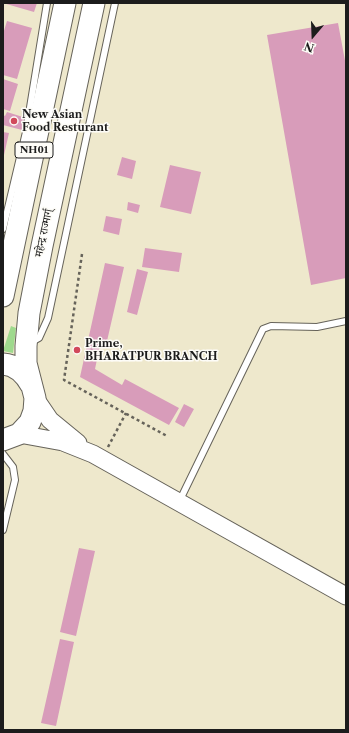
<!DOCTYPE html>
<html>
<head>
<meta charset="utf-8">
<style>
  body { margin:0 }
  #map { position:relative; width:349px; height:733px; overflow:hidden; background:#eee8cc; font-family:"Libre Caslon Text",serif }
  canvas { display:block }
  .frame { position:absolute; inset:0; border:4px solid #1c1c1c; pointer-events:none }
  .north { position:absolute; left:293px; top:16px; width:40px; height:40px; -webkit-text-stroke:3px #fdfcf7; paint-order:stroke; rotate:199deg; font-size:11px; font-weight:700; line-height:16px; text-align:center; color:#1c1c1c }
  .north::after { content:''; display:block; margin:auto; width:14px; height:18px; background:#1c1c1c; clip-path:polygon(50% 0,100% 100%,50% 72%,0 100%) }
</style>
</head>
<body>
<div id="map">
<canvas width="349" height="733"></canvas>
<div class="frame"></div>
<div class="north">N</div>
</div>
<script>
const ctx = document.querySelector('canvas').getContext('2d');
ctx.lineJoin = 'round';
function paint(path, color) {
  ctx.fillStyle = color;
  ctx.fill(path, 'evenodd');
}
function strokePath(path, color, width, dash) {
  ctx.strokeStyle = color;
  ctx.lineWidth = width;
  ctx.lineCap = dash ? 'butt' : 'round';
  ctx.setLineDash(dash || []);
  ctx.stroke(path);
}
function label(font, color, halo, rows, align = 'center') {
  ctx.font = font + ' "Libre Caslon Text","Noto Serif Devanagari",serif';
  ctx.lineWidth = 3;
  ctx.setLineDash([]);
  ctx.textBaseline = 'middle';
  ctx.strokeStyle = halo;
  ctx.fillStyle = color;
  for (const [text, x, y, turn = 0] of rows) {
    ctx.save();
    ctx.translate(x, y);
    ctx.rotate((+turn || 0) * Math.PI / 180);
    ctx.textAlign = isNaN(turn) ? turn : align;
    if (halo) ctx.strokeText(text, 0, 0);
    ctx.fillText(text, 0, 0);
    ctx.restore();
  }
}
const green = new Path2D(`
  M11,326l5,2 -3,25 -10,-2z`);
const building = new Path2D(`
  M3,3h34l-3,9z
  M7,21l25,7 -15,51 -14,-4v-41z
  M338,23l8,43v212l-35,7 -44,-250z
  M3,79l15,5 -8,27 -7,-2z
  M7,112l19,6 -4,12 -19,-5v-10l2,1z
  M3,132l6,1 -5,22h-1z
  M122,157l14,4 -4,18 -15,-4z
  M170,165l31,7 -10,42 -31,-7z
  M128,202l12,3 -2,8 -11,-3z
  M106,216l16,3 -3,16 -16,-4z
  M145,248l37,5 -3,19 -37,-5z
  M105,263l19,4 -17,74 -6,-1 -6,29 27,16 3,-6 54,29 -10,17 -89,-48z
  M137,269l11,3 -11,43 -10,-3z
  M184,404l10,5 -10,18 -9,-5z
  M79,548l16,3 -19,85 -16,-4z
  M60,639l14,3 -18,84 -15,-3z`);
const path = new Path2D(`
  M82,254l-18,126 103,56
  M108,447l18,-34`);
const lane = new Path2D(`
  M3,229l23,-97 21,-129
  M30,343l9,-5 9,-20 67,-315
  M179,502l84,-173 8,-3 46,1 29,-6
  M3,530l12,-50 -2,-13 -10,-13`);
const secondary = new Path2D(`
  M35,398l15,22 28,23
  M19,434l44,8 30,12 253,142`);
const highway = new Path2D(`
  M3,296l62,-293
  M3,364c13,1 22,10 28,21
  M3,440l16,-6 11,-12 4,-11 1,-13 -9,-35v-17l3,-33 13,-67 52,-243`);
const markers = [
  [14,121,4,"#d1495b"],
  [77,350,4,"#d1495b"]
];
const shields = [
  [34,150,38]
];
const shieldNames = [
  ["NH01",34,150]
];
const poiNames = [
  ["New Asian",22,115],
  ["Food Resturant",22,128],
  ["Prime,",85,344],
  ["BHARATPUR BRANCH",85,357]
];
const streetNames = [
  ["महेन्द्र राज्मार्ग्",44,233,-78]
];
paint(green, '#9ed98d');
paint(building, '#d89cba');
strokePath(lane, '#66635a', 8);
strokePath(secondary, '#66635a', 19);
strokePath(highway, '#66635a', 23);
strokePath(path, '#66635a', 2.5, [3, 3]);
strokePath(lane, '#fff', 6);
strokePath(secondary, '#fff', 17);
strokePath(highway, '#fff', 21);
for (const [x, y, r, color] of markers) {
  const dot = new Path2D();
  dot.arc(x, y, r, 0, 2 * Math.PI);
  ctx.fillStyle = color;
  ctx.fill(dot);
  strokePath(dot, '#fdfcf7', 1.5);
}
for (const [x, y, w] of shields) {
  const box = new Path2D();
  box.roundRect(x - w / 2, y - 8, w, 16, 3);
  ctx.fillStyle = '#fdfcf7';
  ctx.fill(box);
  strokePath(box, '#1c1c1c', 1);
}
label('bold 10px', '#1c1c1c', null, shieldNames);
label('bold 11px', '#1c1c1c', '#fdfcf7', poiNames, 'left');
label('11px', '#1c1c1c', '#fdfcf7', streetNames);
</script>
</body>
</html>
